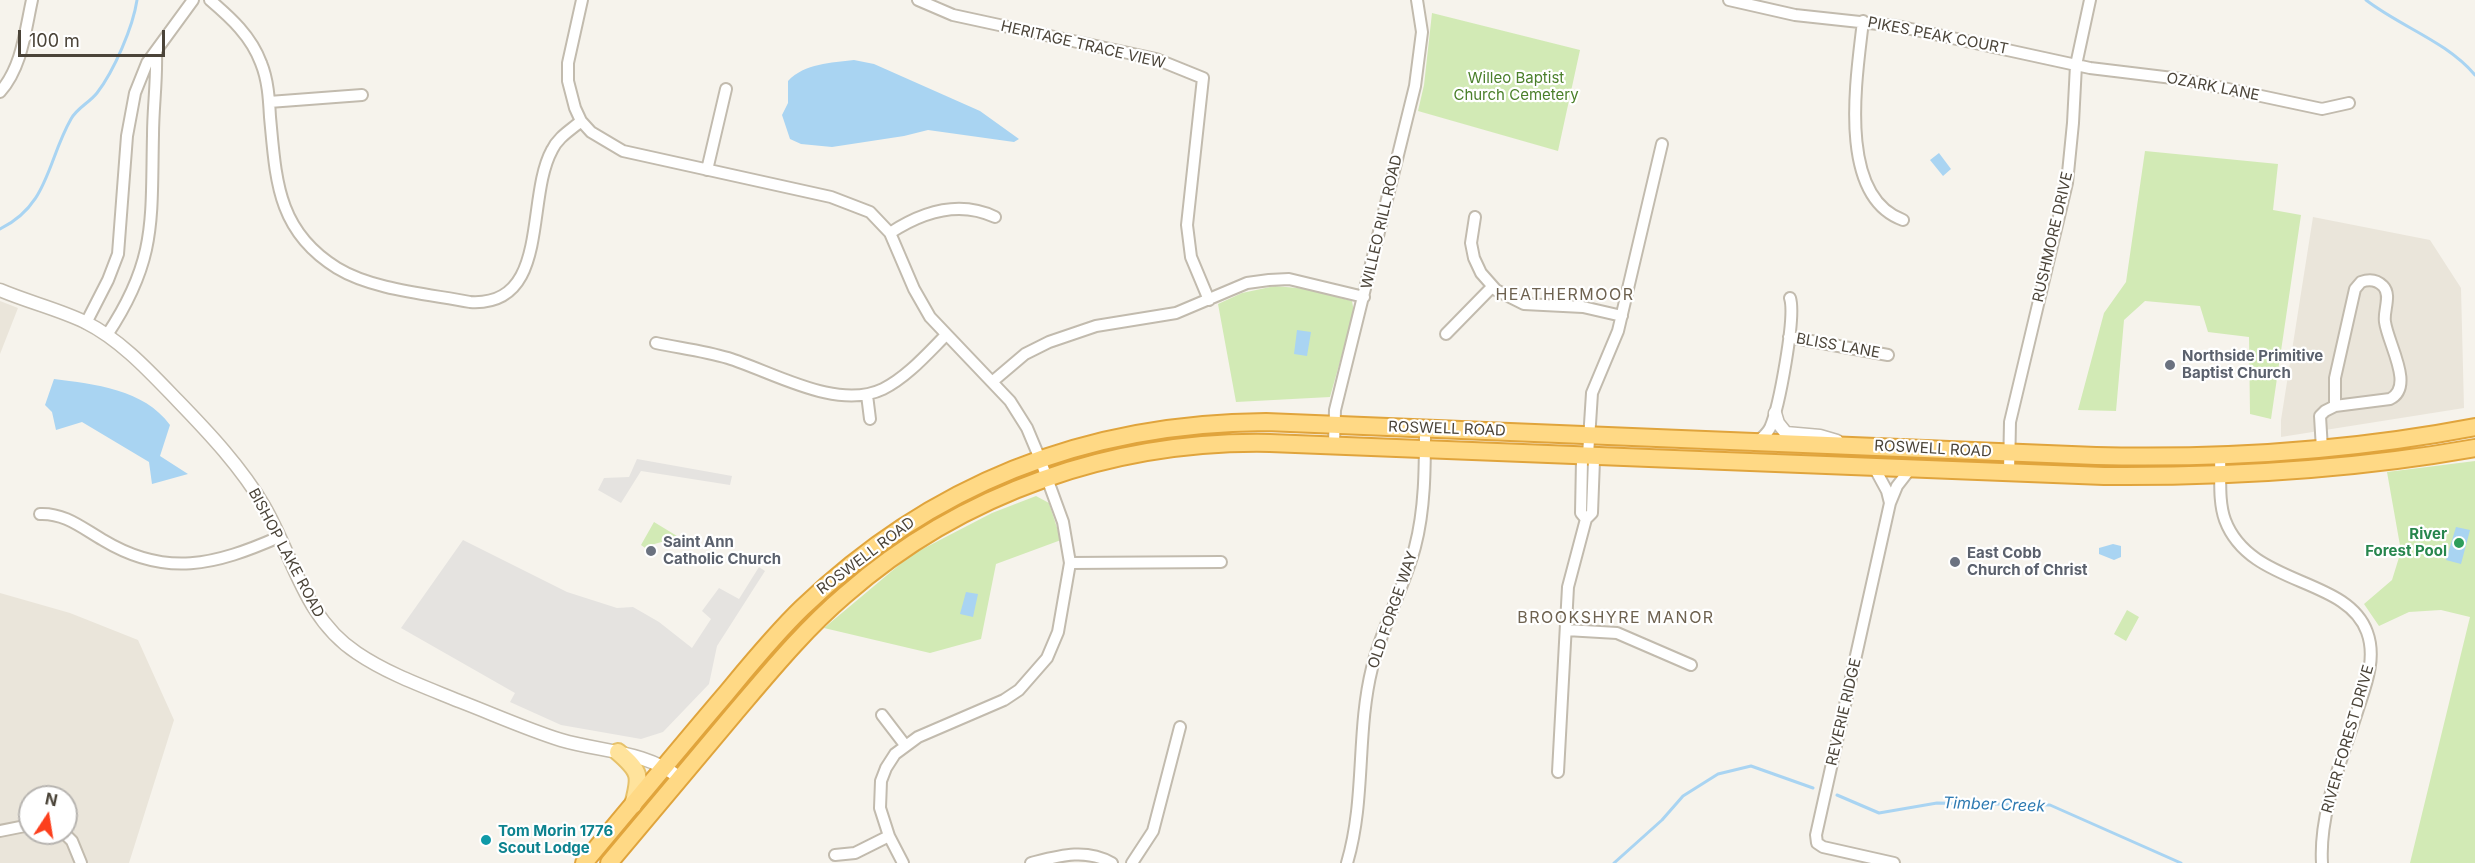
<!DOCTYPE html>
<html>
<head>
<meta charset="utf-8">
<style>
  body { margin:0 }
  #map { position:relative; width:2475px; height:863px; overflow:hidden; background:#f6f3ec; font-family:Inter,sans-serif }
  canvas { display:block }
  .north { position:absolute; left:18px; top:785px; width:60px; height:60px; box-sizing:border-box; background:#fff; border:2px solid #b7b4b0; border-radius:50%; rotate:12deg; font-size:16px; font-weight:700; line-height:24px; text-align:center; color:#4b4439 }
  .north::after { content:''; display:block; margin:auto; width:21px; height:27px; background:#fc3f1d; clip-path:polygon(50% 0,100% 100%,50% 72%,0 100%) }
  .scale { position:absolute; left:18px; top:30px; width:147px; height:27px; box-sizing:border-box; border:3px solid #4b4439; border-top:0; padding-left:8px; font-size:18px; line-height:21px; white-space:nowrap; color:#4b4439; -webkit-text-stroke:4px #fff; paint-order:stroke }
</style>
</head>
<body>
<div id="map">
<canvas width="2475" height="863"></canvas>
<div class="north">N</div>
<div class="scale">100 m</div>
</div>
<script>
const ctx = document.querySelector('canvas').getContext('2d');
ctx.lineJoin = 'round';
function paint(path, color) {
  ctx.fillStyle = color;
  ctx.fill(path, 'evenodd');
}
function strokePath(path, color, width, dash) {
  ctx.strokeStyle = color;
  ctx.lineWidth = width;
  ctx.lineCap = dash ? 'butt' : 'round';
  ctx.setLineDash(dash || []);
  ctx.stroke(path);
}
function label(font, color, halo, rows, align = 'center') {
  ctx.font = font + ' Inter,sans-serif';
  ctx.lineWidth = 4.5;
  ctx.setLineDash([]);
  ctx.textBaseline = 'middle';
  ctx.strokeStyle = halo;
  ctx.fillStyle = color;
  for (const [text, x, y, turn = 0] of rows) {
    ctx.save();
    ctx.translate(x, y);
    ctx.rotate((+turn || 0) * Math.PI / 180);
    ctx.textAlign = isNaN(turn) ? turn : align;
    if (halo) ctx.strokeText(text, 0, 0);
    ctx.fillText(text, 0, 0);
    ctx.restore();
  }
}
const residential = new Path2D(`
  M2313,217l117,23 31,48 3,120 -183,29v-17z
  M0,301l18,7 -18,46z
  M0,593l70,20 68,27 36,80 -45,143h-129zM30,797h36v36h-36z`);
const green = new Path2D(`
  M1432,13l148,37 -22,101 -140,-40 6,-26z
  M2145,151l133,13 -5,46 28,5 -30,204 -21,-5 -1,-77 -41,-5 -8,-26 -55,-5 -21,19 -8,91 -38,-1 26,-97 22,-31z
  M1275,286l33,3 44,12 2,11 -24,85 -94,5 -18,-98 24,-11z
  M2475,461v402h-65l60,-246 -29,-7 -32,2 -30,14 -15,-22 28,-24 9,-29 -14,-79z
  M1036,496l13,7 12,37 -65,24 -15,75 -51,14 -106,-25 87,-73 81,-42z
  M654,522l23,14 -3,4 -2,-1 -21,6 -3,5 -7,-5z
  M2127,610l12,7 -13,24 -12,-7z`);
const parking = new Path2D(`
  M637,459l95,17 -2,9 -89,-14 -20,32 -23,-13 6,-12 25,-1z
  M463,540l104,52 50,16 16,-1 26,15 33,26 19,-29 -9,-8 17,-23 20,11 20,-32 6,4 -48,75 -8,38 -46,48 -22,7 -80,-14 -51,-23 5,-9 -114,-65z`);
const water = new Path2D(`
  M854,60l20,4 106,47 39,28 -5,3 -86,-12 -24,6 -72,11 -31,-3 -11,-5 -8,-24 6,-12v-22c17,-18 43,-18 66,-21z
  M1939,153l12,16 -8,7 -13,-16z
  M1297,330l14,2 -4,24 -13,-2z
  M54,379c40,5 90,10 116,46l-10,31 28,18 -36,10 -3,-22 -67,-40 -26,8 -4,-18 -7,-7z
  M2456,527l14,3 -9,34 -15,-4z
  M2113,544l8,2v11l-7,3 -15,-6v-6z
  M966,592l12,2 -5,23 -13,-3z`);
const stream = new Path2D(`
  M2366,0c35,27 80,41 109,75
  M0,229c49,-24 47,-68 71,-110 6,-11 18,-16 26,-26 17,-22 36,-66 40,-93
  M1837,795l42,18 58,-10 113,2 131,58
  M1614,863l48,-43 21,-24 35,-22 33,-8 62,22`);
const minor = new Path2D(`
  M210,0c21,18 41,36 51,63 7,17 8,36 9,54 6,63 7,114 67,151 36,22 92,26 133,34 81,5 55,-103 82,-152 6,-13 19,-20 29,-29
  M582,0l-14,63v18l7,27 6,13 10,11 32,19 208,46 39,15 20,21 24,56 16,28 80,84 17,27 13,31 23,63 7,41 -12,69 -11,26 -28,32 -15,10 -86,37 -23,17 -9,14 -5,13 -1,27 9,28 14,27
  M918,0l35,15 203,44 47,19 -16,147 4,32 18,43
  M1729,0l66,15 102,11 193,42 91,11 141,30 27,-6
  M1863,21c-6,54 -27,175 40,199
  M0,92c22,-25 25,-60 32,-92
  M269,102l93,-7
  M707,170l19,-81
  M1475,217l-4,26 3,15 7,15 15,17 28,14 59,3 39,9
  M890,233c32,-21 69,-33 105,-16
  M86,323l22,-43 10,-26 9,-118 8,-43 12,-30 46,-63
  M1446,334l46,-47
  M107,335c50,-75 44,-114 46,-200 0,-27 4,-54 3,-82
  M1789,337l99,18
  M656,343c24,5 49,8 72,15 45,14 109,53 155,31 24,-12 44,-35 63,-54
  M992,382l33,-28 24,-12 47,-16 80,-13 71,-30 22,-3 20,-1 75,18
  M867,395l3,24
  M1757,442c5,-4 10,-8 13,-14 9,-20 26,-111 20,-130
  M1334,444l1,-34 80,-324 7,-54 -5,-32
  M2322,449l-2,-33 5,-5 10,-5v-28l20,-89 6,-7c8,-3 16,-2 22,4 9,9 0,25 2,36 3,22 30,65 5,77l-55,7
  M2220,456c1,20 -2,45 5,64 25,67 122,56 142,112 10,27 -2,55 -10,80 -15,48 -38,100 -35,151
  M1874,467l13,24 3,12
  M2009,472l1,-50 57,-239 6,-60 3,-58 14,-65
  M40,514c25,-1 42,14 63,26 63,38 112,25 176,-3
  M1586,519l-5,-6 1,-53 6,-5
  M1070,563l151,-1
  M1566,630l51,3 74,32
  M882,715l23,30
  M1558,772l10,-185 18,-68 6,-6 2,-53 -6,-5 4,-62 26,-62 44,-187
  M66,808l1,-3
  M0,831l30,-6
  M64,833l8,8 9,22
  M835,855l20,-2 34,-17
  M1031,863c28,-7 54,-15 81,0
  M1132,863l21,-32 27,-104
  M1347,863c19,-64 9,-131 25,-195 10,-42 32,-80 43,-121 10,-38 10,-79 10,-119
  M1894,863l-71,-16 -6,-4 -1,-8 74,-332 7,-17 14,-18`);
const tertiary = new Path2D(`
  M0,290c28,12 58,19 85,32 36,18 65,50 93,79 31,32 63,66 86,105 30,52 40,112 93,147 31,21 68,34 102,48 34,13 67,28 102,39 41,12 85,11 119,38
  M1775,413l3,10 8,10 34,3 17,5`);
const primary = new Path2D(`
  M618,752c23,20 23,24 15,53`);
const trunk = new Path2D(`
  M584,863c47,-56 93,-112 140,-167 25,-30 50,-61 78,-88 130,-125 285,-185 464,-186l830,34c128,3 254,-5 379,-29
  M609,863c42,-50 83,-99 125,-149 35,-41 70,-84 111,-119 117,-103 270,-155 425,-152l834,33c125,1 248,-6 371,-28`);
const markers = [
  [2170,365,6,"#6b7280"],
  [2459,543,6,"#2e9e5b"],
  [651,551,6,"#6b7280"],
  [1955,562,6,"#6b7280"],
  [486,840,6,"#0f9aa8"]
];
const streetNames = [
  ["PIKES PEAK COURT",1938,36,11],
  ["HERITAGE TRACE VIEW",1083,45,13],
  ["OZARK LANE",2213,87,11],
  ["WILLEO RILL ROAD",1382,222,-77],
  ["RUSHMORE DRIVE",2053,237,-77],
  ["BLISS LANE",1838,346,10],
  ["ROSWELL ROAD",1447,429,2],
  ["ROSWELL ROAD",1933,449,3],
  ["BISHOP LAKE ROAD",286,553,62],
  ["ROSWELL ROAD",866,556,-37],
  ["OLD FORGE WAY",1393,610,-71],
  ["REVERIE RIDGE",1844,712,-77],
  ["RIVER FOREST DRIVE",2348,739,-74]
];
const parkNames = [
  ["Willeo Baptist",1516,78],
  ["Church Cemetery",1516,95]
];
const worshipNames = [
  ["Northside Primitive",2182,356],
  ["Baptist Church",2182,373],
  ["Saint Ann",663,542],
  ["Catholic Church",663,559],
  ["East Cobb",1967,553],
  ["Church of Christ",1967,570]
];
const leisureNames = [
  ["River",2447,534],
  ["Forest Pool",2447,551]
];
const cultureNames = [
  ["Tom Morin 1776",498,831],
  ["Scout Lodge",498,848]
];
const neighbourhoodNames = [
  ["HEATHERMOOR",1565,295],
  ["BROOKSHYRE MANOR",1616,618]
];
const waterNames = [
  ["Timber Creek",1994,805,2]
];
paint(residential, '#eae5da');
paint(green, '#d2eab5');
paint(parking, '#e5e3e0');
paint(water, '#a9d4f2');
strokePath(stream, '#a9d4f2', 3);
strokePath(minor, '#c2bbae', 14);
strokePath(tertiary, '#c2bbae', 15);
strokePath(primary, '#e6c16a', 20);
strokePath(trunk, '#e0a43c', 20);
strokePath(minor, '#fff', 10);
strokePath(tertiary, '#fff', 12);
strokePath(primary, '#ffe39c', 16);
strokePath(trunk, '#ffd985', 16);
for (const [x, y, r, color] of markers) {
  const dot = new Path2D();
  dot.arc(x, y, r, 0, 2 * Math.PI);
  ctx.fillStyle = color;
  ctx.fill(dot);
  strokePath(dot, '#fff', 2);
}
label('15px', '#4b4439', '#fff', streetNames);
label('15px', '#4a7f2a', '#fff', parkNames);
label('bold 15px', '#5b616d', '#fff', worshipNames, 'left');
label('bold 15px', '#27864d', '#fff', leisureNames, 'right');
label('bold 15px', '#0d838f', '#fff', cultureNames, 'left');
ctx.letterSpacing = '1.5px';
label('16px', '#6e6250', '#fff', neighbourhoodNames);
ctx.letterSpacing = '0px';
label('italic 16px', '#2e7ab2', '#fff', waterNames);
</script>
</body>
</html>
